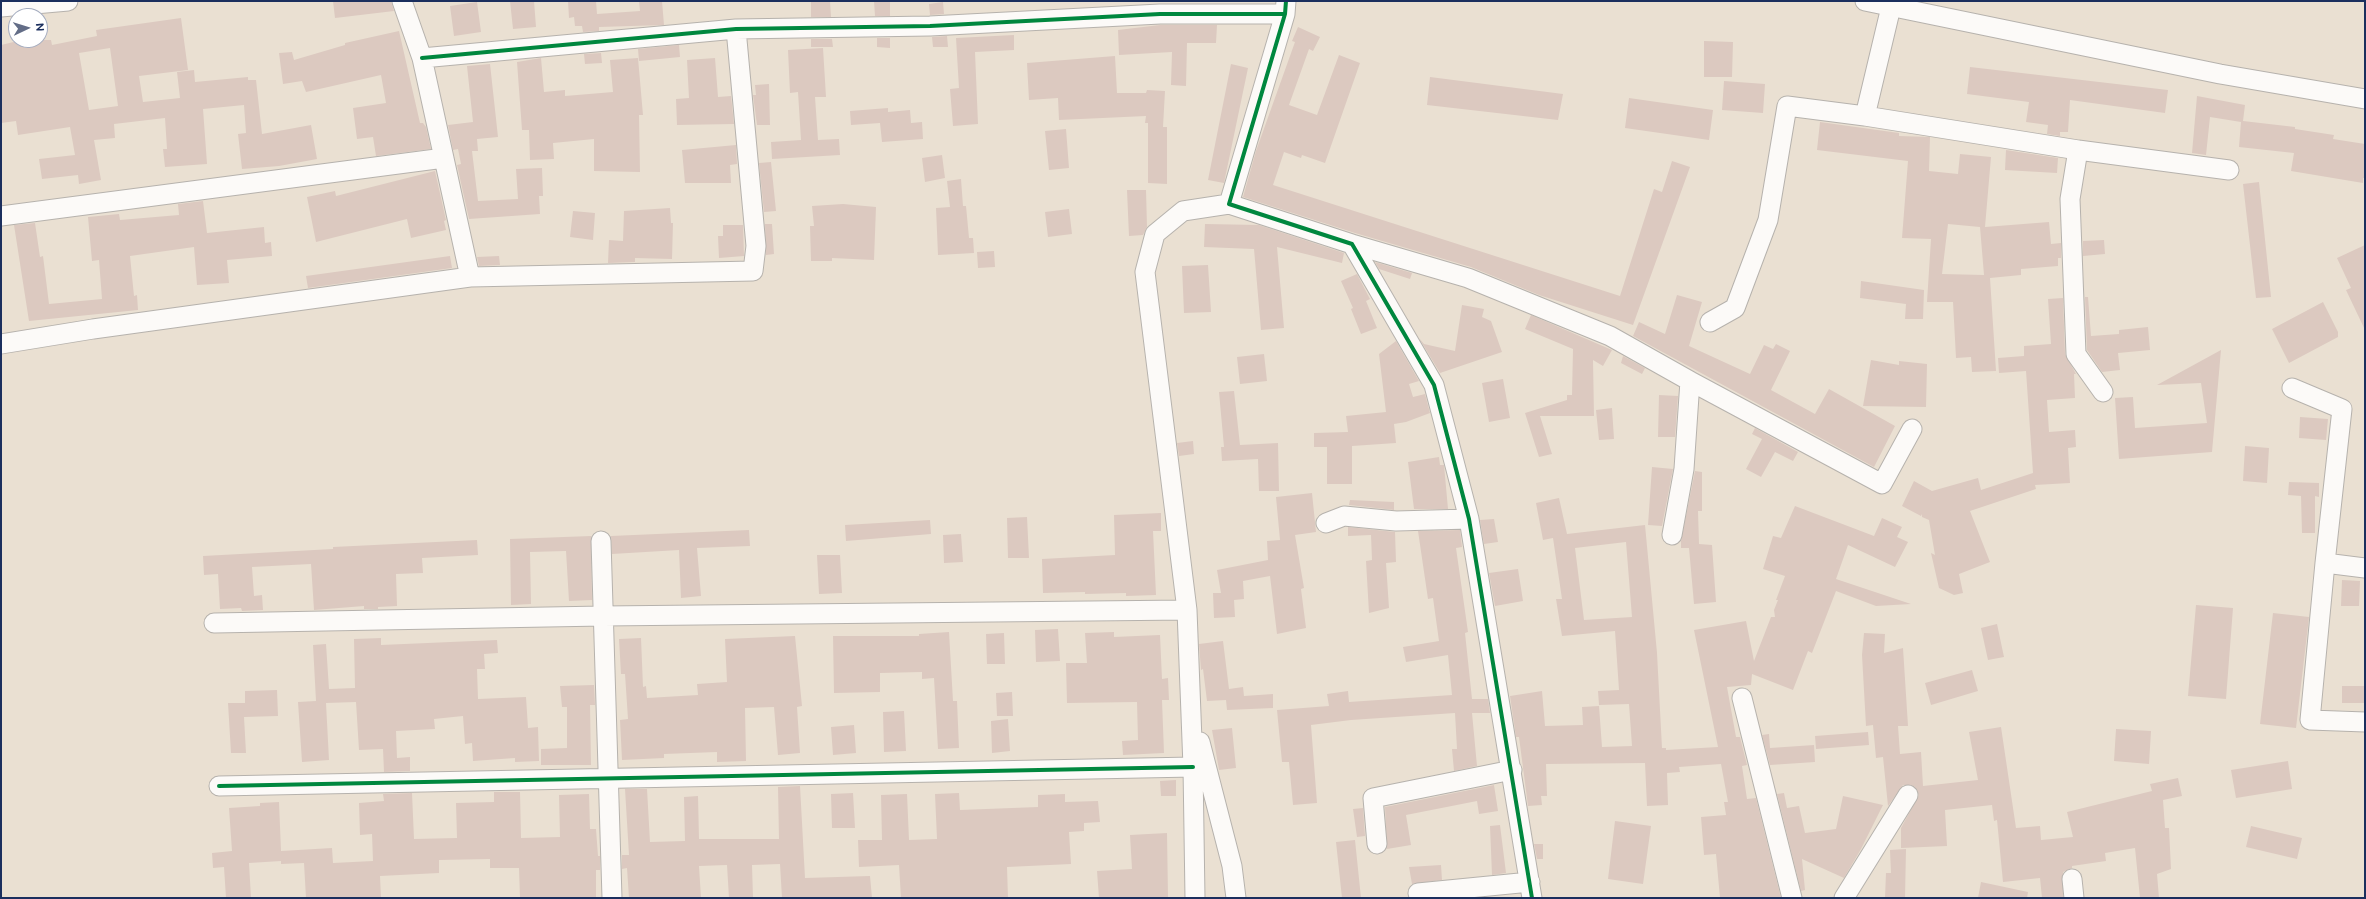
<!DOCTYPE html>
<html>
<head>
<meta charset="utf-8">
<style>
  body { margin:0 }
  #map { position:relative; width:2366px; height:899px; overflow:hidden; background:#eae0d2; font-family:"Balsamiq Sans",sans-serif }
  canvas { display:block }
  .frame { position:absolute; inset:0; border:2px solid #1b2f5e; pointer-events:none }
  .north { position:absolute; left:8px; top:8px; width:40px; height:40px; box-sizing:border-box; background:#fff; border:1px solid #a4acbf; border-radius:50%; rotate:86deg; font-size:11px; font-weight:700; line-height:16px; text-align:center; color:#1b2f5e }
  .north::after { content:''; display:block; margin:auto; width:14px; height:18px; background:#636d87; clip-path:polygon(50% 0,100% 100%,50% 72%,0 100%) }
</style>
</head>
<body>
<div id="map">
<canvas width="2366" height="899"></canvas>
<div class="frame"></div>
<div class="north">N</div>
</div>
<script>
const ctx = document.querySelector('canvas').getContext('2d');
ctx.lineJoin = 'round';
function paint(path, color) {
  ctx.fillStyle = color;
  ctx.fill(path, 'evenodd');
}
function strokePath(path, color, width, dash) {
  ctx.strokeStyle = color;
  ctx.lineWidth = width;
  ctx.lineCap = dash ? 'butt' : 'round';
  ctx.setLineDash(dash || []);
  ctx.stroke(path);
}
const building = new Path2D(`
  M333,1h58l3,10 -59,7z
  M510,1h24l2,26 -23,2z
  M568,1h28l1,13 43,-3 -1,-10h23l2,24 -65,2v4l-16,1 -1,-6h-7l-1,-9 -5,1z
  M811,1h19l1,16h-20z
  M874,1h16v15h-15z
  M477,2l4,30 -27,4 -4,-30z
  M943,2l1,12 -14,1 -1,-11z
  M181,18l7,52 -49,6 4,26 37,-4 -3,-26 17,-2 1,12 53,-5v3h8l6,54 49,-9 6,34 -38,7 -37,3 -4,-35 8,-1 -2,-28 -41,4 4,55 -42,3 -2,-18h4l-2,-31 -51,6 1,14 -21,2 7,40 -22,4 -1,-9 -36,4 -3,-20 36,-4 -5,-28 -52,8 -2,-14 -15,2v-78l21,-5h29l1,5 45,-9 -1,-6zM110,48l8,58 -29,4 -10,-57z
  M1160,25h57l-1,18h-29l-1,43 -15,-1 1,-33 -53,3 -1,-25z
  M1298,27l22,10 -7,14 -4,-2 -20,56 28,10 22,-60 21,8 -35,100 -23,-8 -1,3 -17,-6 -11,33 347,111 34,-107 8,3 10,-31 18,6 -57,158 -94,-30 -68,-28 -116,-34 -112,-36 13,-46 39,-109 -3,-1z
  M399,31l21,92h3l3,4 5,22 -55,7 -3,-19 -16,2 -4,-31 33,-5 -5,-28 -75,17 -4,-11 -19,3 -4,-31 13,-1 2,8 51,-15v-2z
  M1014,35v15l-39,2 3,72 -25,2 -3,-37 9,-1 -3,-50z
  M947,36l1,11h-15l-1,-10z
  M877,38h13v10l-13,-1z
  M811,39h21l1,8h-22z
  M1704,41l29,1 -1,35h-28z
  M679,45l1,12 -41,4 -1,-12z
  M823,48l3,49h-11l3,43 21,-1 1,16 -68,4 -1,-17 30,-2 -3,-48 -8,1 -2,-43z
  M601,53l1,10 -17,1 -1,-10z
  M1115,56l2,37h29l1,-3 18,1 -2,36h4v57l-19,-1v-60h-3l1,-7 -87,4 -1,-22 -29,2 -2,-37z
  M541,58l3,34 21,-2v6l48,-4 -3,-32 28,-2 5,57h-4l1,57 -46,-1v-32l-41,4 1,16 -24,1 -1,-30h-7l-5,-68z
  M715,58l3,39 13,-1 3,28 -57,1 -1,-26 13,-1 -2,-38z
  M490,64l8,73 -21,2 1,12h-6l6,50 40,-2 -2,-30 26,-1 1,28h-4l1,18 -71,5 -12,-54 4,-1 -3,-15 -5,1 -5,-25 25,-3 -6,-56z
  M1231,64l17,4 -24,115 -16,-3z
  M1970,67l198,23 -3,23 -95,-13 -2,32h-8v4l-13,-2 1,-9 -22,-3 3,-20 -62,-8z
  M1430,77l133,17 -5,26 -131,-15z
  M1724,81l41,3 -2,29 -41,-3z
  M769,84l1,41h-13l-4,-30h3l-1,-10z
  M2197,96l48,9 -2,16 52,6v2l39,6 -1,4 32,5v34h-2v5l-72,-12 3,-18 -55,-6 2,-25 -31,-5 -4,38 -14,-2z
  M1629,98l84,12 -4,30 -84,-12z
  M888,108v4l22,-2 1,13 11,-1 1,17 -41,3 -2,-19 -29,2 -1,-14z
  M1820,122l79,11v3l31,1 -1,34 29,3 2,-20 31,3 -6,70 64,-5 2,22 10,-1v15h-3v8l-37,3v6l-31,3 6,93 -24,1 -1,-15 -15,1 -3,-56h-26l4,-63 -29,-1 6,-77 -91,-11zM1948,224l32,3 4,48 -42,-1z
  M1066,129l3,39 -20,2 -4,-39z
  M736,145l1,19 -7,1 1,18h-46l-3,-33z
  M2006,150l52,8 -1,15 -52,-3z
  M942,155l3,23 -20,4 -3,-24z
  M771,162l5,49 -12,1 -5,-49z
  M435,171l11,49 -2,1 2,9 -35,8 -4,-19 -91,23 -9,-45 28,-6 1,5z
  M961,179l2,27h3l3,32h4l1,15 -36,2 -2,-47 14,-1 -3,-26z
  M2259,182l12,115 -15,1 -13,-114z
  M1127,190h19l1,37 -4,8 -14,1z
  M203,201l4,32 57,-6 1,16 6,-1 1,14 -45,4 2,23 -32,2 -3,-38 -64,9 4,40 3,-1 1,15 -109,11 -15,-96 21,-2 5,34 3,-1 6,48 53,-5 -3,-39 -7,1 -4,-44 31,-3 1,6 59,-5 -1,-11z
  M843,204l33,3 -2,53 -42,-2v3h-21l-1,-35h4l-2,-20z
  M670,208l1,15h2l-1,36 -37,-1v4l-27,1 1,-23 14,1 1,-30z
  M1069,209l3,25 -24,3 -3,-25z
  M573,211l22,2 -2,27 -23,-3z
  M765,224h7l2,30 -8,1z
  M1205,224l54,1 85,28 -2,10 -65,-16 7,81 -23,2 -7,-81 -50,-2z
  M723,225h20l1,31 -25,2 -1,-22h5z
  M2104,240l1,14 -22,2v-15z
  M2365,245v85l-19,-40 5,-2 -14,-30z
  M994,251l1,16 -17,1 -1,-16z
  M450,256l2,12 -144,20 -2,-12z
  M499,256l1,9 -21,1 -2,-9z
  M1375,262l37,11 -2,6 -31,-10z
  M1208,265l3,47 -27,1 -2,-47z
  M1357,274l13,25 -4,2 11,27 -16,6 -10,-25 2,-1 -12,-27z
  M1861,281l63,9 -1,29h-18l1,-15 -46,-6z
  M1677,295l25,7 -13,44 61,28 14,-29 9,4 3,-5 14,7 -19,39 44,24 14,-25 66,37 -21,41 -241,-131 6,-14 26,12z
  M2085,297h3l3,39 28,-2v-4l29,-3 2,23 -32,3 2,17 -18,2 -15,-22z
  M2063,298l2,56 11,20h-2l1,24 -28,2 2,32 26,-2 1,17 -8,1 2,35 -35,2 1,4 -66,22 20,51 -31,12 4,19 -9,2 -15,-7 -8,-35 4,2 -6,-35 -7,-3v-3l-1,2 -19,-10 12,-25 18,10 46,-13 3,12 52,-17 -7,-102 -27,2 -1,-15 26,-2v-10l27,-2 -3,-45z
  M2323,302l15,30v5l-49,26 -17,-34z
  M1462,305l22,4 -2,8 9,4 11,31 -62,21 -21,-35 5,6 31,7z
  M1531,315l81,35 -9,16 -10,-6 1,56h-54l12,38 -13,3 -14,-44 42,-13v-5h5l1,-46 -48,-20z
  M1396,341l23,40 -10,3 4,13 12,-3 5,19 -24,9 -12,2 2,19 -44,3v38h-25v-37h-13v-14l34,-1 -2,-16 40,-4 -7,-58z
  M2221,350l-9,102 -93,7 -4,-61 18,-1 2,31 72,-5 -6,-40 -44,2z
  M1264,354l3,27 -27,3 -3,-27z
  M1623,356l22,12 -3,6 -21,-11z
  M1871,360l28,5v-4l28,3 -1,43 -63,-1z
  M1503,379l7,39 -21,4 -7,-39z
  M1234,391l6,54 38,-2 1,48h-20l-1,-32 -36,2 -1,-14h3l-5,-55z
  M1659,395l19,1 -3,41h-17z
  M1612,408l2,31 -15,1 -3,-30z
  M2300,417l28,2 -2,21 -27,-2z
  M1755,428l43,24 -5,9 -18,-9 -14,25 -15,-8 16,-30 -10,-5z
  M1193,441l1,13 -15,2 -2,-13z
  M2245,446l24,2 -2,35 -24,-2z
  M1439,457l1,8h4l4,44h-34l-6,-47z
  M1652,467l21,2 -11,57 -14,-1z
  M1695,471l7,1v39h-4l1,33 13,1 4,57 -22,2 -5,-56h-8v-7z
  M2289,482l30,1v14l-4,-1v37h-13l-1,-37 -13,-1z
  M1312,493l4,39 -21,3 9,53 -3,1 5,39 -29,6 -7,-58 -27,5 1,18 -10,1 1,17 -21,1 -1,-25h8l-4,-23 51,-10 -1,-19 13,-1 -4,-43z
  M1559,498l8,36 78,-9 12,128 5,95h4v2l52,-3 -24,-117 52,-9 8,40 17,-44h4l-1,-7 4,-10h-2l9,-24 -22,-7 10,-33 8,2 14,-32 79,30 8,-18 20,9 -5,10 11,5 -13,25 -47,-22 -12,34 75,25 -35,2 -40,-15 -24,62 -4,-2 -15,39 -41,-16 -1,11 -24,2 9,50h4l7,28 -5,1 5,33 9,-1 25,100h-61l-4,-44 -12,1 -3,-38 25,-2 -2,-13h4l-7,-38 -42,3 1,5 -13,1 1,32 -21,1 -2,-43 -99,1 1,32h-6l1,9 -14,1 -9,-69h-3l-6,-41 32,-5 3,35 38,-1 -1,-18 17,-1 3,41 30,-1 -3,-42 -30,1 -1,-14 21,-1 -4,-59 -53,5 -6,-37h6l-9,-61 -10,2 -7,-37zM1626,542l6,75 -48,3 -9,-72z
  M1350,500l44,2v8l-45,-5z
  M1161,513v18h-8l3,64 -30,1v-3l-41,1v-2l-42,1 -1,-34 73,-4 -1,-40z
  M1027,517l2,41h-21l-1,-40z
  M1494,519l4,23 -14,2 -4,-24z
  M930,520l1,14 -85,7 -1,-16z
  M1348,527l47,5 1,30 -10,1 3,45 -20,5 -3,-52 6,-1 -1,-25 -23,1z
  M749,530l1,16 -53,2 4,48 -20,2 -2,-48 -67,4 -1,-18z
  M1460,530l2,17 -6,1 12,84 -3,1 7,66h16l2,14h-18l5,53 -23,5 -2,-22h5l-2,-36 -104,7 -40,5 6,78 -24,2 -4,-43h-7l-5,-52 52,-4 -2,-12 21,-3 1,11 103,-7 -4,-40 -42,7 -3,-15 36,-6 -6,-43 -5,1 -10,-68z
  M961,534l2,28 -19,1 -1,-28z
  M591,536l1,64 -23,1 -3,-50 -36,1 1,52 -20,1 -1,-66z
  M477,540l1,15 -56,3 1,15 -27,1 1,32 -19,1v2h-14v-3l-50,4 -3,-46 -59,3 2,29 8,-1 1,15 -21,1 -1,-3 -21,1 -2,-35 -14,1 -1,-19 130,-7v-2z
  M817,555h23l2,38 -23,1z
  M1518,569l5,32 -28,5 -6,-33z
  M2342,580l18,1 -1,25h-18z
  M2196,605l37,3 -7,91 -38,-3z
  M2273,613l36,4 -13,111 -36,-4z
  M1997,624l7,33 -16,3 -7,-32z
  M1058,629l2,32 -24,1 -1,-32z
  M949,632l4,69h4l2,47 -21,1 -4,-71 -12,1v-7l-42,1v19l-46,1 -1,-57h86v-2z
  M1114,632v5l46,-2 2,44 6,-1 1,22h-7l2,53 -41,2 -1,-14 16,-1 -1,-38 -70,1 -1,-40h21l-2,-30z
  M1004,633l1,31h-18l-1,-30z
  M1864,633l21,1 -1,19 19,-5 5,78h-10l2,28 21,-2 2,34 55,-6 -9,-48 32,-5 15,101 24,-2 1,14 32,-3 -6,-25 85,-21 -2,-7 28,-6 4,18 -19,4 2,28h4l2,41 -14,5 2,24h-19l-5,-50 -30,5 1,8 -34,5v2l-9,4v26h-21l-2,-20 -37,4 -6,-62 -3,1 -2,-16 -47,5 2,36 -46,2v-20l18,-33 -5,-9 -11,-1 -15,21 -5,-49 -7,1 -3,-33 -7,1 -4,-71z
  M795,636l7,70 -5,1 3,46 -22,2 -4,-48 -29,1 1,53 -29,1v-10l-53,2v4l-42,2 -2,-40 8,-1 -3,-45h-4l-2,-35 22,-1 2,49 3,-1 1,12 51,-3 -1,-11 30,-2 -2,-43z
  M381,638v7l116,-5 1,13 -14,1 1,15h-8l1,30 48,-2 2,31 10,-1 1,34 -24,1v-4l-42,3 -1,-18 -7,1 -2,-28 -29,3 1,10 -39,2 1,27 13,-1v14l-26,1 -1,-23 -24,1 -3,-48 -30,1 3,57 -27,2 -4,-60 18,-1 -3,-56 13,-1 3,45 26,-1 -1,-49z
  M1223,641l6,48 14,-2 1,9 29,-2v14l-46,2 -1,-10 -19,1 -4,-32 -2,1 -2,-26z
  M1972,670l6,21 -47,14 -6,-22z
  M594,685l1,20h-5l1,60h-50v-16l26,-1v-41h-5l-2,-21z
  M2342,686h23v17h-23z
  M277,690l1,26 -34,1 2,36h-15l-3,-50h17v-12z
  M1012,692l1,24h-16l-1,-23z
  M904,711l2,40 -22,1 -1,-40z
  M1008,719l2,32 -18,2 -1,-32z
  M854,725l2,28 -23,2 -2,-28z
  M1232,728l4,40 -17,2 -7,-40z
  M2116,729l35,2 -2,33 -35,-3z
  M1868,732l1,13 -53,4 -1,-13z
  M1769,734l1,14 44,-3 1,17 -45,3 -8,-30z
  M2288,761l4,28 -56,9 -5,-28z
  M1176,780v16h-15l-1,-15z
  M1494,785l4,26 -19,3 -2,-13 -71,14 5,30 -24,4 -2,-42z
  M800,786l5,92 65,-2 2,22h-90l-2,-34 -28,1 1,33h-24l-2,-33 -28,1 2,32h-72l-2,-30 -5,1v-14h7l-4,-66h22l3,53 35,-1 -1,-44 14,-1 1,43h80l-1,-52z
  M494,792h26l1,46 39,-1 -1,-42 30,-1 1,35h6l2,27h2v14h-4v28h-76l-1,-30h-29v-9l-51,1v13l-59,3 1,22h-75l-2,-35 -23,1v-3l-32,2 2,35h-25l-2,-31 -11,1 -1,-15 20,-2 -3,-43 31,-2v-3l19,-1 2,49 51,-3 1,15 40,-2 -1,-27 -12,1 -1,-32 25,-2 -1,-7 29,-1 2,46 43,-1 -1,-35 38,-1z
  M853,793l2,35h-23l-1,-34z
  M959,793l1,17 78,-3v-12l27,-1v8l33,-1 2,21 -16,1v8l-15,1 2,32 -64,3 1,31h-107l-2,-33 -40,2 -1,-27h24l-1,-45 26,-1 2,46 28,-1 -2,-45z
  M1784,793l3,15 12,-2 6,27 31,-4 7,-33 40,9 -22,44 -17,29 -42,-19 3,31 -4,1 -24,-97z
  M1363,808l2,28 -8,1 -4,-28z
  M1615,821l36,5 -8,58 -35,-5z
  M1500,825l6,48 -14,2 -2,-49z
  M2251,826l51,12 -5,21 -51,-12z
  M1167,833l1,64 -69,1 -2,-27 35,-2 -2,-34z
  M1355,840l6,58h-19l-6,-56z
  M1534,844h9v15h-6z
  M1906,849l-1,49h-20l1,-25h5l-1,-23z
  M1441,865l1,15 -30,4 -3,-17z
  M1981,882l47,10 -1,6h-49z`);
const minor = new Path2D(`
  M1286,1l-1,13 -56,190 123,40 82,141 35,134 63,379
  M1865,1l355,73 145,25
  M1,7l67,-6
  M422,58l314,-29 194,-3 230,-12h125
  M1865,116l26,-109
  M2078,150l-8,49 6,155 27,38
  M1,216l443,-58
  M1352,244l116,34 142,58 80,45 -6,88 -12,66
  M470,277l283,-6 3,-25 -20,-217
  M1710,322l25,-14 33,-88 19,-114 78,10 213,34 151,20
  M1,344l92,-15 377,-52 -48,-219 -20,-57
  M1690,381l192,103 30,-55
  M2292,388l50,21 -17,154
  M1326,523l18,-7 52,5 73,-2
  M601,541l11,357
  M2365,568l-40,-5 -15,157 55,2
  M214,623l389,-7 584,-6
  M1742,698l50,200
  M1200,742l32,124 4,32
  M219,786l974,-19
  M1377,844l-4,-46 139,-28
  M2072,879l2,19
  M1418,893l112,-11
  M1195,898l-2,-131 -6,-157 -42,-338 10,-38 28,-23 46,-7
  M1844,898l64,-103`);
const cycleway = new Path2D(`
  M1286,1l-1,13 -56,190 123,40 82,141 35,134 63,379
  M422,58l314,-29 194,-3 230,-12h125
  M219,786l974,-19`);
paint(building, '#dcc9c0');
strokePath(minor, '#b6b2ad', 21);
strokePath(minor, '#fcfaf8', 19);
strokePath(cycleway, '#00873e', 4);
</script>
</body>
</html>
